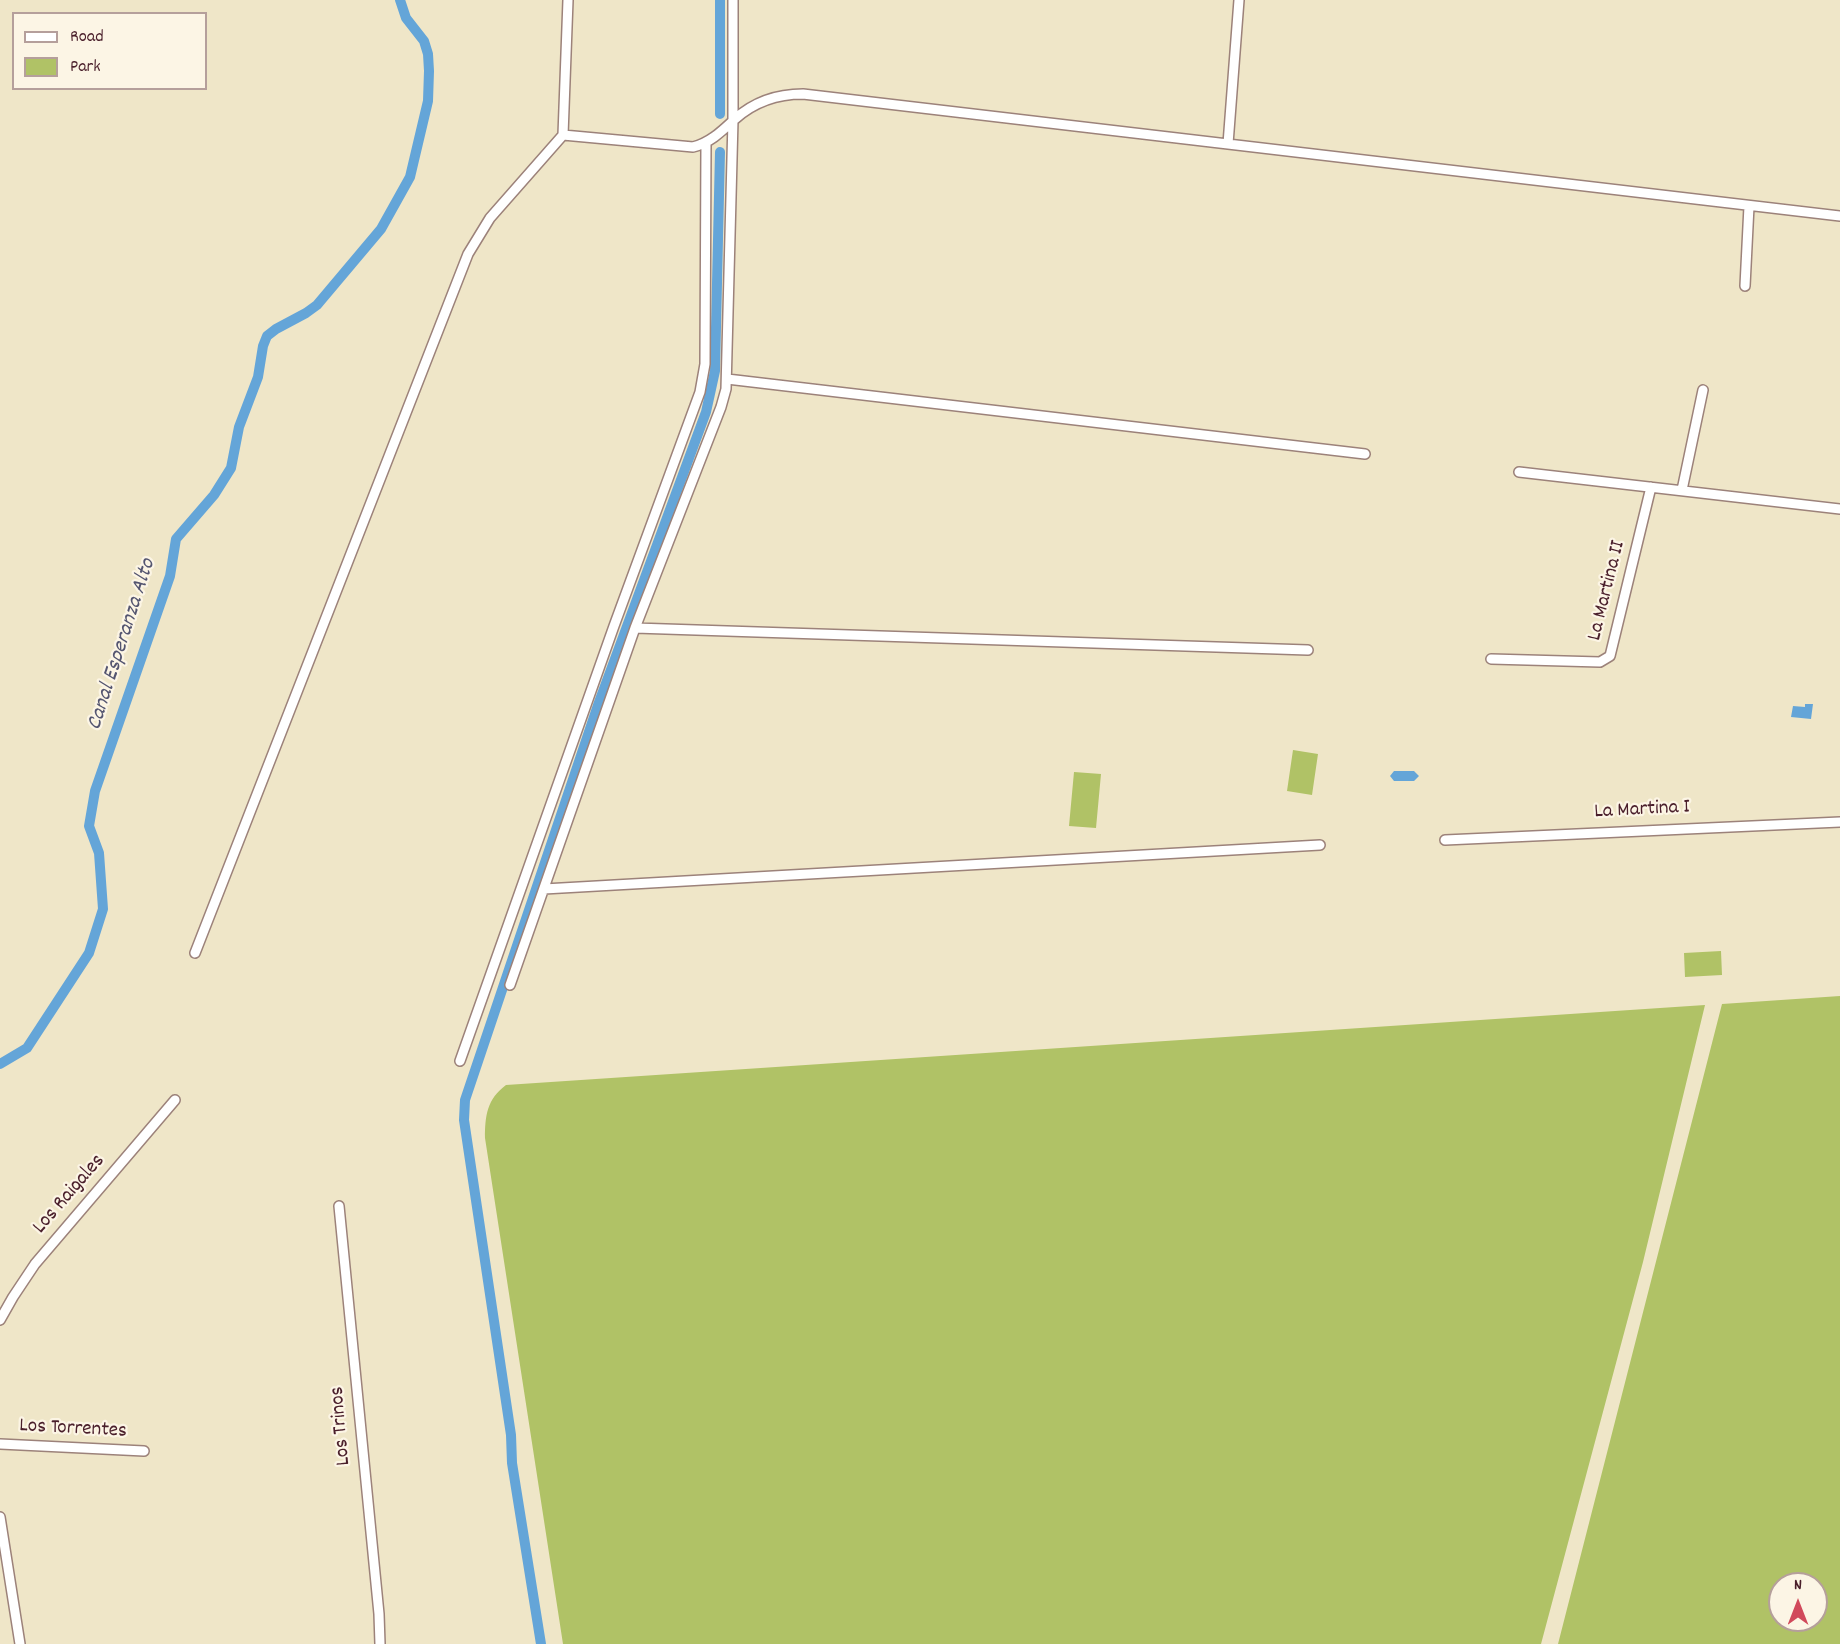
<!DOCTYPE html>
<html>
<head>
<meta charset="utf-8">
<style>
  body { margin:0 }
  #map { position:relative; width:1840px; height:1644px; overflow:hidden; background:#efe6c8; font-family:Dekko,sans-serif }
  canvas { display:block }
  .legend { position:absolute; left:12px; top:12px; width:195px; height:78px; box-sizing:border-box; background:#fcf5e5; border:2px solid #b59f9b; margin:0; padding:8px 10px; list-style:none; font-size:18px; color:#4a1f2b }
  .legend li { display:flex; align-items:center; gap:12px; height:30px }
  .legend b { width:30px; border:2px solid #b59f9b }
  .north { position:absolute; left:1768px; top:1572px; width:60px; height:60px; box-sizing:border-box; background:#fcf5e5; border:2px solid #b59f9b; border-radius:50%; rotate:0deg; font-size:16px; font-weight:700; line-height:24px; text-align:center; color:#4a1f2b }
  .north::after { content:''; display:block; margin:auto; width:21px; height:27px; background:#d1495b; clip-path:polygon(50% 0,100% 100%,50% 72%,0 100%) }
</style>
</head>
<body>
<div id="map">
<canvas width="1840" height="1644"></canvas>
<ul class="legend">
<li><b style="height:8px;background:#fff"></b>Road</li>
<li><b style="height:16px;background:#b0c266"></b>Park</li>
</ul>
<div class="north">N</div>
</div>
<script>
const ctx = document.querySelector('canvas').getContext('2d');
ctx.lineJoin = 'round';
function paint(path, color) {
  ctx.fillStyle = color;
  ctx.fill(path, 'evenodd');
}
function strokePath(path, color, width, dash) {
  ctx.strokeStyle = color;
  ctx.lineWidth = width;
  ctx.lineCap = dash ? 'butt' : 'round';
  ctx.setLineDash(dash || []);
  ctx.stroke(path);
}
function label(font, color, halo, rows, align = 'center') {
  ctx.font = font + ' Dekko,sans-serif';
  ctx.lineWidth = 4.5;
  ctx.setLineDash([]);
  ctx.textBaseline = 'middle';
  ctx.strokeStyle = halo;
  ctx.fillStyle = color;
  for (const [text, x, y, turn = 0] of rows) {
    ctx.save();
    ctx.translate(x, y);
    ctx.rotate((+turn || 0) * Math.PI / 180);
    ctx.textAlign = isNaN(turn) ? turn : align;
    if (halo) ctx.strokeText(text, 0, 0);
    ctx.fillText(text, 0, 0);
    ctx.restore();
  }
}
const green = new Path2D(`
  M1293,750l25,4 -6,41 -25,-4z
  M1074,772l27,2 -5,54 -27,-2z
  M1721,951l1,24 -37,2 -1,-24z
  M1840,996v648h-282l164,-640zM1780,1584h36v36h-36z
  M1705,1005l-62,257 -102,382h-978l-78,-506c0,-22 2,-39 21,-53z`);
const water = new Path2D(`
  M1805,704h8l-2,15 -20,-2 2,-11 12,1z
  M1394,771h20l5,5 -5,5h-20l-4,-5z`);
const canal = new Path2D(`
  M720,114v-114
  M0,1064l27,-16 62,-95 14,-44 -4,-56 -10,-27 6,-35 75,-215 6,-37 38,-44 17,-27 8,-41 19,-50 5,-31 4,-10 9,-7 30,-16 11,-8 64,-76 29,-52 18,-76 1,-30 -1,-17 -4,-13 -18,-23 -6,-18
  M541,1644l-29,-181 -1,-28 -47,-315 1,-20 133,-395 108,-293 9,-41 5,-219`);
const minor = new Path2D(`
  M563,135l130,12c17,-4 29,-16 42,-28 19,-17 42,-25 68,-25l1037,122
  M1228,144l11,-144
  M1745,286l4,-80
  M727,379l638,75
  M1519,472l321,37
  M1682,490l21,-100
  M635,628l673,22
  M1491,659l109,3 10,-6 41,-169
  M1445,840l395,-18
  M544,889l776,-44
  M195,953l273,-699 22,-36 73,-83 5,-135
  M510,985l125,-357 86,-221 5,-18 7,-269v-120
  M460,1061l154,-435 86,-234 5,-28 1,-221
  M339,1206l40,408 1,30
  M0,1320l13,-23 22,-33 140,-164
  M0,1444l144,7
  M0,1517l20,127`);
const streetNames = [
  ["La Martina II",1608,591,-76],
  ["La Martina I",1642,811,-3],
  ["Los Raigales",70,1195,-49],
  ["Los Trinos",342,1426,-95],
  ["Los Torrentes",73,1430,3]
];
const waterNames = [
  ["Canal Esperanza Alto",123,645,-72]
];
paint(green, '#b0c266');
paint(water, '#64a5d8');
strokePath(canal, '#64a5d8', 10);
strokePath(minor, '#9c827a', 12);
strokePath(minor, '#fff', 9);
label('21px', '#4a1f2b', '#fcf5e5', streetNames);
label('italic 22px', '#545570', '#fcf5e5', waterNames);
</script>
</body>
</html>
